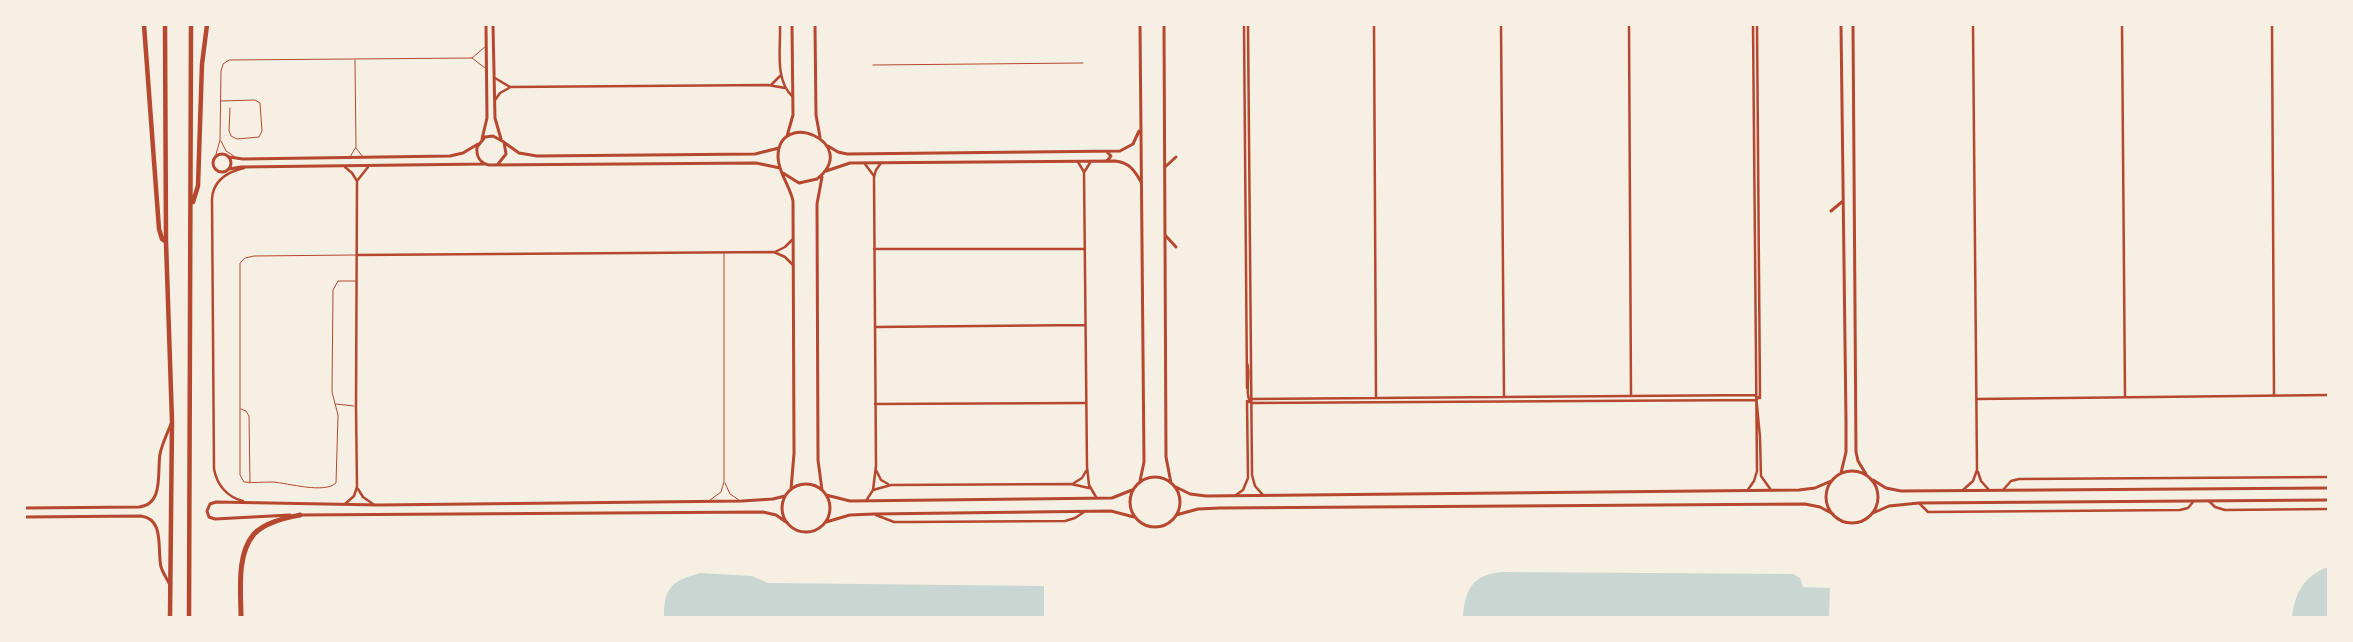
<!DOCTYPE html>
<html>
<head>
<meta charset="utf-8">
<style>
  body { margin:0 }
  #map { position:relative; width:2353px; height:642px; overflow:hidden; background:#f6efe4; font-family:Poppins,sans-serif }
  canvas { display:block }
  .frame { position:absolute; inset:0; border:26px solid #f6efe4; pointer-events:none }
</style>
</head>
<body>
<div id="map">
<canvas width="2353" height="642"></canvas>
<div class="frame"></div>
</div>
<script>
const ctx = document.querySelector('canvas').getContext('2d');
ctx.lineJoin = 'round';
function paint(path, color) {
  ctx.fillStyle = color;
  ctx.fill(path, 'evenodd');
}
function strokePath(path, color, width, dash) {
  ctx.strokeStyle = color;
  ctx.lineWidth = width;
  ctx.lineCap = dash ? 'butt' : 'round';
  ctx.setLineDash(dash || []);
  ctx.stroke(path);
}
const water = new Path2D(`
  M2328,567v50h-36c3,-24 12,-41 36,-50z
  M1501,572l292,2 7,4 3,9 27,1 -1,29h-366c2,-27 9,-42 38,-45z
  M700,573l52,3 16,7 276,3v31h-380c0,-30 8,-36 36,-44z`);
const service = new Path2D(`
  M472,58l13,10
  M873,65l210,-2
  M221,101l34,-1 5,3 2,28 -3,6 -22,2 -6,-3 -2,-5 1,-23
  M221,141l5,10 8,5
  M356,148l7,9
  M350,157l6,-10 -1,-87
  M215,158l5,-18 1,-69 2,-7 6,-4 243,-2 14,-12
  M356,255l-102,1 -9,2 -5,5v212l4,7c10,1 19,0 29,0 15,1 51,12 63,1l2,-68 -6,-23 1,-102 5,-9h18
  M336,404l18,2
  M241,409l5,2 3,5 1,67
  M725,483l5,11 9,6
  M710,500l11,-8 3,-10v-229`);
const minor = new Path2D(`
  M780,25c1,23 -6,55 13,72
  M1244,25l3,363
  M1248,25l4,450 3,11 8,9
  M1374,25l2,373
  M1501,25l3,372
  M1629,25l2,371
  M1757,25l3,373
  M2122,25l3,372
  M2272,25l2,371
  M495,78l15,9 258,-2 17,3
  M772,84l8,-8
  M495,100l5,-7 9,-5
  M1078,162l6,10 3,295 2,18 7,12
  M865,164l9,12
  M345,167l7,6 5,8 -1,226 1,80 -3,9 -9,8
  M1085,171l6,-10
  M357,181l11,-14
  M874,249h211
  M775,252l10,-5 8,-8
  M357,255l417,-3 11,5 8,8
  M875,327l210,-2
  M1247,363c4,12 -3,31 4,40l505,-3 4,-4
  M1977,399l351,-4
  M1247,403l4,-4 505,-4 4,42
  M875,404l210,-1
  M1760,438l1,38 10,14
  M876,470l5,10 7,4
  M1978,472l3,9 8,9
  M1074,483l8,-5 4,-7
  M358,489l5,8 10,7
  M873,490l18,-5 180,-1 18,4
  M1963,490l10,-9 4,-11 -4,-445
  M2003,490l8,-9 8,-2 309,-2
  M1747,491l7,-10 3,-10 -4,-446
  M1236,495l7,-5 5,-12 -1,-77
  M243,501c-16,-4 -26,-16 -29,-32l-2,-270c1,-18 15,-27 32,-31
  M866,501l7,-11 3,-24 -2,-289 2,-7 5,-7
  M2209,501l6,6 10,3 103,-1
  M1919,503l9,9 252,-2 8,-2 5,-6
  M876,515l18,7h15l156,-1 10,-3 9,-6`);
const tertiary = new Path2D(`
  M493,25l2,93 6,21
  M815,25l1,90 4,22
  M1140,25l4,437 -4,19
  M1164,25l2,432 5,26
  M1841,25l5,396v31l-5,21
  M1853,25l3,427 2,9 8,13
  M787,136l6,-21 -1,-90
  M482,139l5,-21 -1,-93
  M505,143l14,10 18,3 218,-2 24,-6
  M828,146l10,6 9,2 273,-3 13,-7 6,-13
  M1106,151l5,5 -4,5
  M213 163a9 9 0 1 1 18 0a9 9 0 1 1-18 0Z
  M229,157l14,2 207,-3 13,-3 15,-9
  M498,164l8,-10 -2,-12 -11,-6 -8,1 -8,10c-1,9 3,16 12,18l267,-2 24,5
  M1165,167l11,-10
  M229,169l12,-2 244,-3
  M826,171l24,-8 265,-2c14,1 20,10 26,21
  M783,173l16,10 18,-4c45,-36 -39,-72 -39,-22 0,15 12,29 15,44l1,253 -3,35
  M822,177l-5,27 1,256 4,30
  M1831,211l12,-10
  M1165,235l11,12
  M1826 497a26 26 0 1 1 52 0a26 26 0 1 1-52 0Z
  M1130 502a25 25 0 1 1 50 0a25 25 0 1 1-50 0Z
  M1873,480l13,8 15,3 427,-3
  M782 508a24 24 0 1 1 48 0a24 24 0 1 1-48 0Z
  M1174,486l16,8 16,2 593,-6 16,-2 16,-7
  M826,495l24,6 262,-3 20,-8
  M25,508l114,-1c25,-2 18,-35 21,-53 2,-10 7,-20 11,-30
  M1873,513l16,-7 30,-3 409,-3
  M290,515l-75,4 -6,-2 -2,-6 3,-7 6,-2 163,3 363,-4 31,-2 12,-3
  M299,515l464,-3 13,3 10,7
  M1176,515l22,-6 22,-1 585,-4 15,3 13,7
  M25,517l116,-1c24,3 16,34 20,51 2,6 6,12 9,18
  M826,522l24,-7 24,-1 237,-3 23,6`);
const trunk = new Path2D(`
  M144,25l15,204 3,10 4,3
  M165,25l1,217 6,179 -2,196
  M193,202l5,-16 4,-122 5,-39
  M189,617l2,-592`);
const motorway = new Path2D(`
  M241,617c0,-25 -5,-62 13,-83 11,-12 32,-16 46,-19`);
paint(water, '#c9d6d2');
strokePath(service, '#b5482f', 1);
strokePath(minor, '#b5482f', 2.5);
strokePath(tertiary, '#b5482f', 3);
strokePath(trunk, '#b5482f', 4.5);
strokePath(motorway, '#b5482f', 5);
</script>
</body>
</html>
